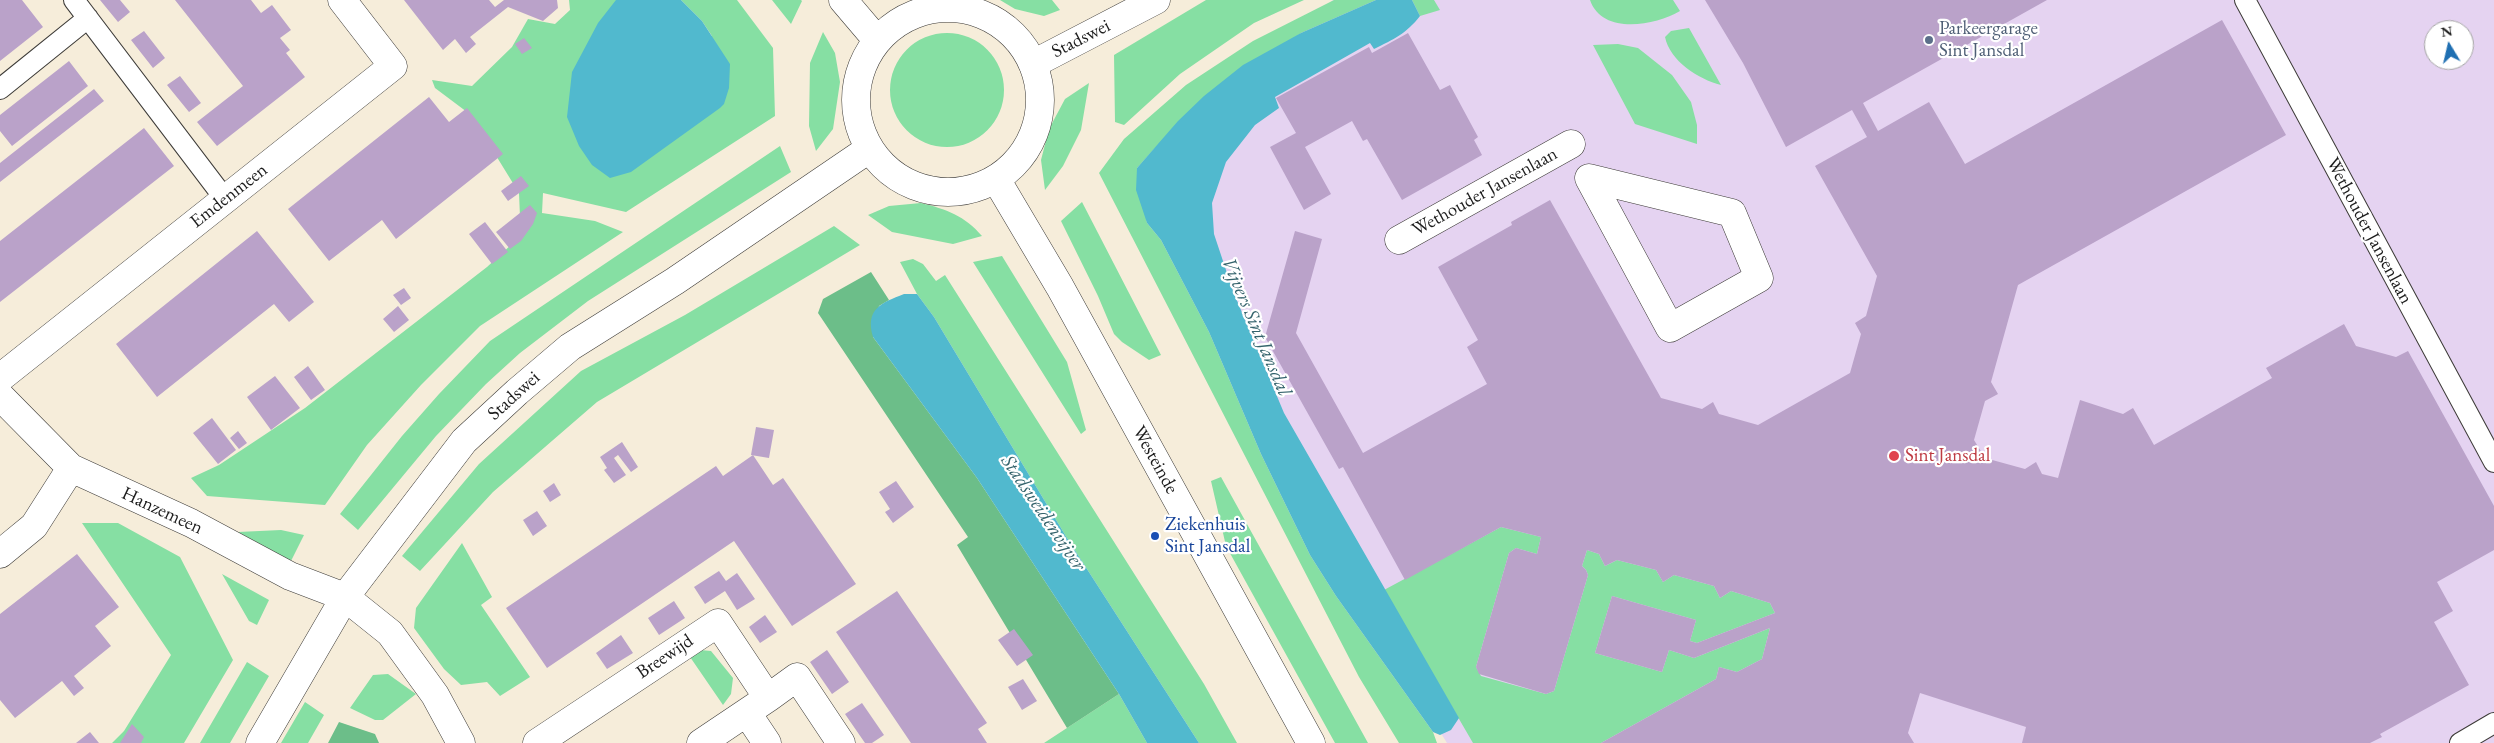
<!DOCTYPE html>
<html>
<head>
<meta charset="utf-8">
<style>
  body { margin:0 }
  #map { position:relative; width:2494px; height:743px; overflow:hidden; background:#f6edda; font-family:"EB Garamond",serif }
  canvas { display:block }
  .north { position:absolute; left:2424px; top:20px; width:50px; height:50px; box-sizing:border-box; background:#fff; border:1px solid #a4a4a4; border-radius:50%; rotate:351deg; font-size:14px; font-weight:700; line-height:20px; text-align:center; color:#1c1c1c }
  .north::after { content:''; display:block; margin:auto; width:18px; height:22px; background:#1f6fb2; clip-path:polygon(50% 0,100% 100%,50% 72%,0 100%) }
</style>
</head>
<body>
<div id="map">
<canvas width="2494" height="743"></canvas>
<div class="north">N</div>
</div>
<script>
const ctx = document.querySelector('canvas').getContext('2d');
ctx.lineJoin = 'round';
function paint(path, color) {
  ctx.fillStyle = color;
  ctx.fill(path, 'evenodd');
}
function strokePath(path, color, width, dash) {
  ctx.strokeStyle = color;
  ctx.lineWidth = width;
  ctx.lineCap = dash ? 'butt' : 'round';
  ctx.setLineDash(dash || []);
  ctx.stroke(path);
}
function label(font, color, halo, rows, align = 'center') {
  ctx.font = font + ' "EB Garamond",serif';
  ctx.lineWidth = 4.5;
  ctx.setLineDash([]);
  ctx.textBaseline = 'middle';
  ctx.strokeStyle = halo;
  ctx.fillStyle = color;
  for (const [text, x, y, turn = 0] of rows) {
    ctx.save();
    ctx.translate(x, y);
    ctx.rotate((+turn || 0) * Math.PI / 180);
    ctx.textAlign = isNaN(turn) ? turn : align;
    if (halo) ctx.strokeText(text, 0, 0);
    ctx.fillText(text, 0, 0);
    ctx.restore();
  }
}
const built = new Path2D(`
  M1333,0h1161v743h-1047l-26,-42 -256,-490 94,-140zM2434,30h30v30h-30z`);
const green = new Path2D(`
  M569,0h47l96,36 -10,-15 -21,-21h56l36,48 2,68 -149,96 -83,-19 -1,20 53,8 28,11 -143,94 -59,59 -54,60 -42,60 -118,-9 -16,-18 28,-13 86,-57 182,-141 25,-23 8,-27 -1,-24 -48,-78 -36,-27 -3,-8 40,6 40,-39 16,-28 27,5 15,-14z
  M772,0h29l1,1 -11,23z
  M1000,0h52l8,10 -16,6 -29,-7z
  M1206,0h98l-50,23 -74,51 -56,51 -9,-3 -1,-67z
  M1334,0h42l-75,33 -147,116 -17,19 10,55 14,17 48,92 52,122 49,101 26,41 97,136 4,11h-38l-40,-66 -260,-504 25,-34 62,-54 67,-44z
  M1412,0h22l6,10 -20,6z
  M1590,0h83l7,11c-26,15 -78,24 -90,-11z
  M1689,28l32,57c-23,-6 -51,-24 -56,-48l6,-6z
  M823,32l12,21 5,29 -7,47 -17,22 -7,-25 1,-63z
  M890 90a57 57 0 1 1 114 0a57 57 0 1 1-114 0Z
  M1618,44l20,4 34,27 19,27 6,23v19l-62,-20 -42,-79z
  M1089,83l-8,47 -18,36 -18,24 -4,-30 8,-31 16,-30z
  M780,146l11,26 -203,129 -68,52 -34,31 -50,52 -78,94 -18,-16 62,-78 37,-42 51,-53z
  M1082,202l79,153 -12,5 -27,-18 -8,-8 -16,-38 -37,-75z
  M921,203c25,6 44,13 61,33l-29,8 -61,-12 -24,-17 21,-9z
  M834,226l26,19 -263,157 -104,90 -73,79 -18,-15 77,-92 102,-93 104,-56z
  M1002,256l65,106 19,68 -5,4 -108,-172z
  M913,259l10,5 13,17 9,-6 259,409 33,59h-38l-132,-205 -133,-221 -17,-23 -17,-32z
  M1221,477l147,266h-33l-109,-197 -15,-65z
  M82,523h36l62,34 53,103 -49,83h-72l12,-12 47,-76z
  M1501,527l40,10 -4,17 -21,-6 -7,5 -33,114 5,9 65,18 8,-3 34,-116 -2,-5 -4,-4 5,-16 12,4 6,12 12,-6 39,10 7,12 11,-7 40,11 6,12 11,-7 39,12 5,10 -78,30 -7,-2 6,-21 -84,-24 -17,57 67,19 7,-22 25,8 76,-30 -8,31 -25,13 -18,-5 -3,12 -115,64h-128l-89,-153z
  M281,530l23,5 -13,26 -53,-29z
  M462,543l30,54 -11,8 49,72 -30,19 -13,-14 -26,3 -17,-16 -30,-41 2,-20z
  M222,574l47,26 -12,25 -8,-4z
  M700,650l11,1 22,27 -2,16 -8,11 -35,-51z
  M247,662l22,14 -39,67h-30z
  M388,674l28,20 -33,26h-8l-25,-12 23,-33z
  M1119,694l28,49h-103z
  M305,702l19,13 -16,28h-27z`);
const forest = new Path2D(`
  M871,272l18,28 -10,6 -6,31 104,141 142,216 -52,34 -110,-183 11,-8 -150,-224 5,-14z
  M339,722l36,12 4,9h-51z`);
const water = new Path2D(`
  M616,0h65l21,21 28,43 -1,24 -5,16 -4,4 -89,64 -21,6 -18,-13 -13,-19 -12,-29 5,-45 26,-49z
  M1376,0h36l8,16c-14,18 -26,23 -46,33l-4,-6 -95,54 4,11 -24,17 -29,37 -14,41 2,31 19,57 51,122 175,305 -8,12 -11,5 -7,-3 -97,-136 -26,-41 -49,-101 -52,-122 -48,-92 -14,-17 -11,-33 1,-22 41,-47 26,-25 39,-31 58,-32z
  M904,294h13l17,23 133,221 132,205h-52l-28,-49 -142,-216 -104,-141c-8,-28 8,-34 31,-43z`);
const building = new Path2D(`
  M0,0h22l21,27 -43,34z
  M100,0h20l10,12 -12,10z
  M175,0h76l10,13 11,-8 19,25 -11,8 10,12 -4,3 19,24 -88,69 -20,-24 46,-36z
  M404,0h85l6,7 9,-7h53l1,8 -15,13 -35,-14 -38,30 6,7 -10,9 -11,-14 -12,11z
  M1705,0h342l-184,103 15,28 51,-29 36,62 257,-144 64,115 -268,150 -27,97 7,12 -13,7 -11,39 11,18 40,11 11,-7 6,12 16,4 22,-78 43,14 10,-6 21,37 118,-67 -6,-10 78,-44 12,22 40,11 12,-6 86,155v44l-57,32 16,29 -19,11 35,63 -89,49 2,3 -12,6h-348l4,-16 -106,-34 -12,40 6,10h-313l115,-64 3,-12 18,5 25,-13 8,-31 -76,30 -25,-8 -7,22 -67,-19 17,-57 84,24 -6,21 7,2 78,-30 -5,-10 -39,-12 -11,7 -6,-12 -40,-11 -11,7 -7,-12 -39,-10 -12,6 -6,-12 -12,-4 -5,16 4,4 2,5 -34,116 -8,3 -67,-20 -3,-7 33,-114 7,-5 21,6 4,-17 -40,-10 -96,53 -62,-113 -4,2 -74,-132 30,-106 27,8 -26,94 67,120 124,-69 -20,-37 11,-7 -40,-73 74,-42 -1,-3 39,-22 111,198 41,11 11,-7 6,12 39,11 92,-52 11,-39 -6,-11 11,-7 11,-40 -62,-110 52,-29 -15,-27 -66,37 -43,-84z
  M144,31l21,27 -12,10 -22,-28z
  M1408,33l32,57 10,-5 28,52 -4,3 8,15 -80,45 -35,-61 -4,2 -11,-20 -47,26 26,47 -27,16 -34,-63 26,-14 -20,-35 93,-51 3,6z
  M524,38l8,10 -10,6 -7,-10z
  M69,61l19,25 -76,60 -12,-15v-16z
  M180,76l21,27 -12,9 -22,-27z
  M94,89l10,12 -104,81v-19z
  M429,97l20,25 18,-14 36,46 -107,85 -14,-19 -53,41 -41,-52z
  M144,128l30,38 -174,136v-61z
  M521,176l8,10 -21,15 -7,-10z
  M530,205l7,8 -4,11 -12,17 -11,8 -14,-17z
  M485,222l23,30 -16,12 -23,-30z
  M257,231l57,71 -25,20 -15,-18 -117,93 -41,-53z
  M404,288l7,10 -10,7 -8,-10z
  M398,306l11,14 -15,12 -11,-13z
  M308,366l17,24 -14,10 -17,-23z
  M275,376l25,32 -29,22 -24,-33z
  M212,418l24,32 -18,14 -25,-31z
  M756,427l18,3 -5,28 -18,-3z
  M238,431l9,12 -8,6 -9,-11z
  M622,442l16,25 -7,5 -13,-17 -4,3 12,17 -12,8 -10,-13 3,-2 -7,-11z
  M753,455l20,30 10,-7 73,106 -64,42 -58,-85 -187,127 -41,-60 210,-142 7,10z
  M896,481l18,26 -21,16 -8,-11 5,-3 -11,-17z
  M554,483l7,12 -11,7 -7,-11z
  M537,511l10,15 -14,10 -10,-16z
  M77,554l42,53 -24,19 16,20 -37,30 10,12 -10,8 -12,-15 -47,37 -15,-18v-86z
  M719,571l7,10 11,-8 18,26 -18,11 -12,-19 -20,13 -11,-17z
  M897,591l90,132 -9,6 9,14h-76l-75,-111z
  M674,601l11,17 -26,17 -11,-17z
  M765,615l12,17 -17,11 -11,-16z
  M1014,629l19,26 -16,11 -19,-26z
  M621,635l12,18 -26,16 -11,-16z
  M827,650l22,32 -17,12 -22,-32z
  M1023,679l14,22 -15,9 -14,-23z
  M862,703l22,32 -12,8h-7l-20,-29z
  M132,724l12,13 -3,6h-21z
  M90,732l9,11h-23z`);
const service = new Path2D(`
  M74,0l151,199
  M2245,0l249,462
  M0,89l88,-71
  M2460,743l34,-20`);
const minor = new Path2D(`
  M1033,64l123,-64
  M1589,178l143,35 27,65 -89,50z
  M1399,240l172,-96
  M0,378l393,-312 -51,-66
  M0,396l71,72 120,55 99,53 55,21 45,36 45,62 26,48
  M0,554l34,-28 37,-58
  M768,698l29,-21 44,66
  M747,713l20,30
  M537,743l181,-120 50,75 -67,45`);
const tertiary = new Path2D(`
  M843,0l34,40
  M856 100a92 92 0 1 1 184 0a92 92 0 1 1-184 0Z
  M996,179l64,108 251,456
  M260,743l85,-146 119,-156 53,-49 53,-45 105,-66 194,-132`);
const markers = [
  [1929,40,5,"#5c6f8a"],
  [1894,456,6,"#e0444e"],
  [1155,536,5,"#1a4fb4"]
];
const serviceNames = [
  ["Parkeergarage",1939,29],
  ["Sint Jansdal",1939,51]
];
const streetNames = [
  ["Stadswei",1081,39,-27],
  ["Wethouder Jansenlaan",1485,192,-29],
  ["Emdenmeen",229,196,-38],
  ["Wethouder Jansenlaan",2369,231,62],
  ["Stadswei",514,396,-42],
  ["Westeinde",1155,460,61],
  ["Hanzemeen",162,511,25],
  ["Breewijd",665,657,-34]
];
const healthNames = [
  ["Sint Jansdal",1905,456]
];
const transitNames = [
  ["Ziekenhuis",1165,525],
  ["Sint Jansdal",1165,547]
];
const waterNames = [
  ["Vijvers Sint Jansdal",1256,327,67],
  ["Stadsweidenvijver",1043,513,56]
];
paint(built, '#e5d3f1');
paint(green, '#86dfa3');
paint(forest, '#6cbe89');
paint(water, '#51b9ce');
paint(building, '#baa2c9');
strokePath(service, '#3d3b38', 22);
strokePath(minor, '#3d3b38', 29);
strokePath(tertiary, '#3d3b38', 29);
strokePath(service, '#fff', 20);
strokePath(minor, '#fff', 28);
strokePath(tertiary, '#fff', 28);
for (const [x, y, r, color] of markers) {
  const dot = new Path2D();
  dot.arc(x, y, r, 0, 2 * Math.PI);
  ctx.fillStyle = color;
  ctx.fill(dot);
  strokePath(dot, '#fff', 2);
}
label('19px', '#4e5e75', '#fff', serviceNames, 'left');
label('19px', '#1c1c1c', '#fff', streetNames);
label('19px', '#be3a42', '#fff', healthNames, 'left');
label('19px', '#164399', '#fff', transitNames, 'left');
label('italic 20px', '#34636c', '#fff', waterNames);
</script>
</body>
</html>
